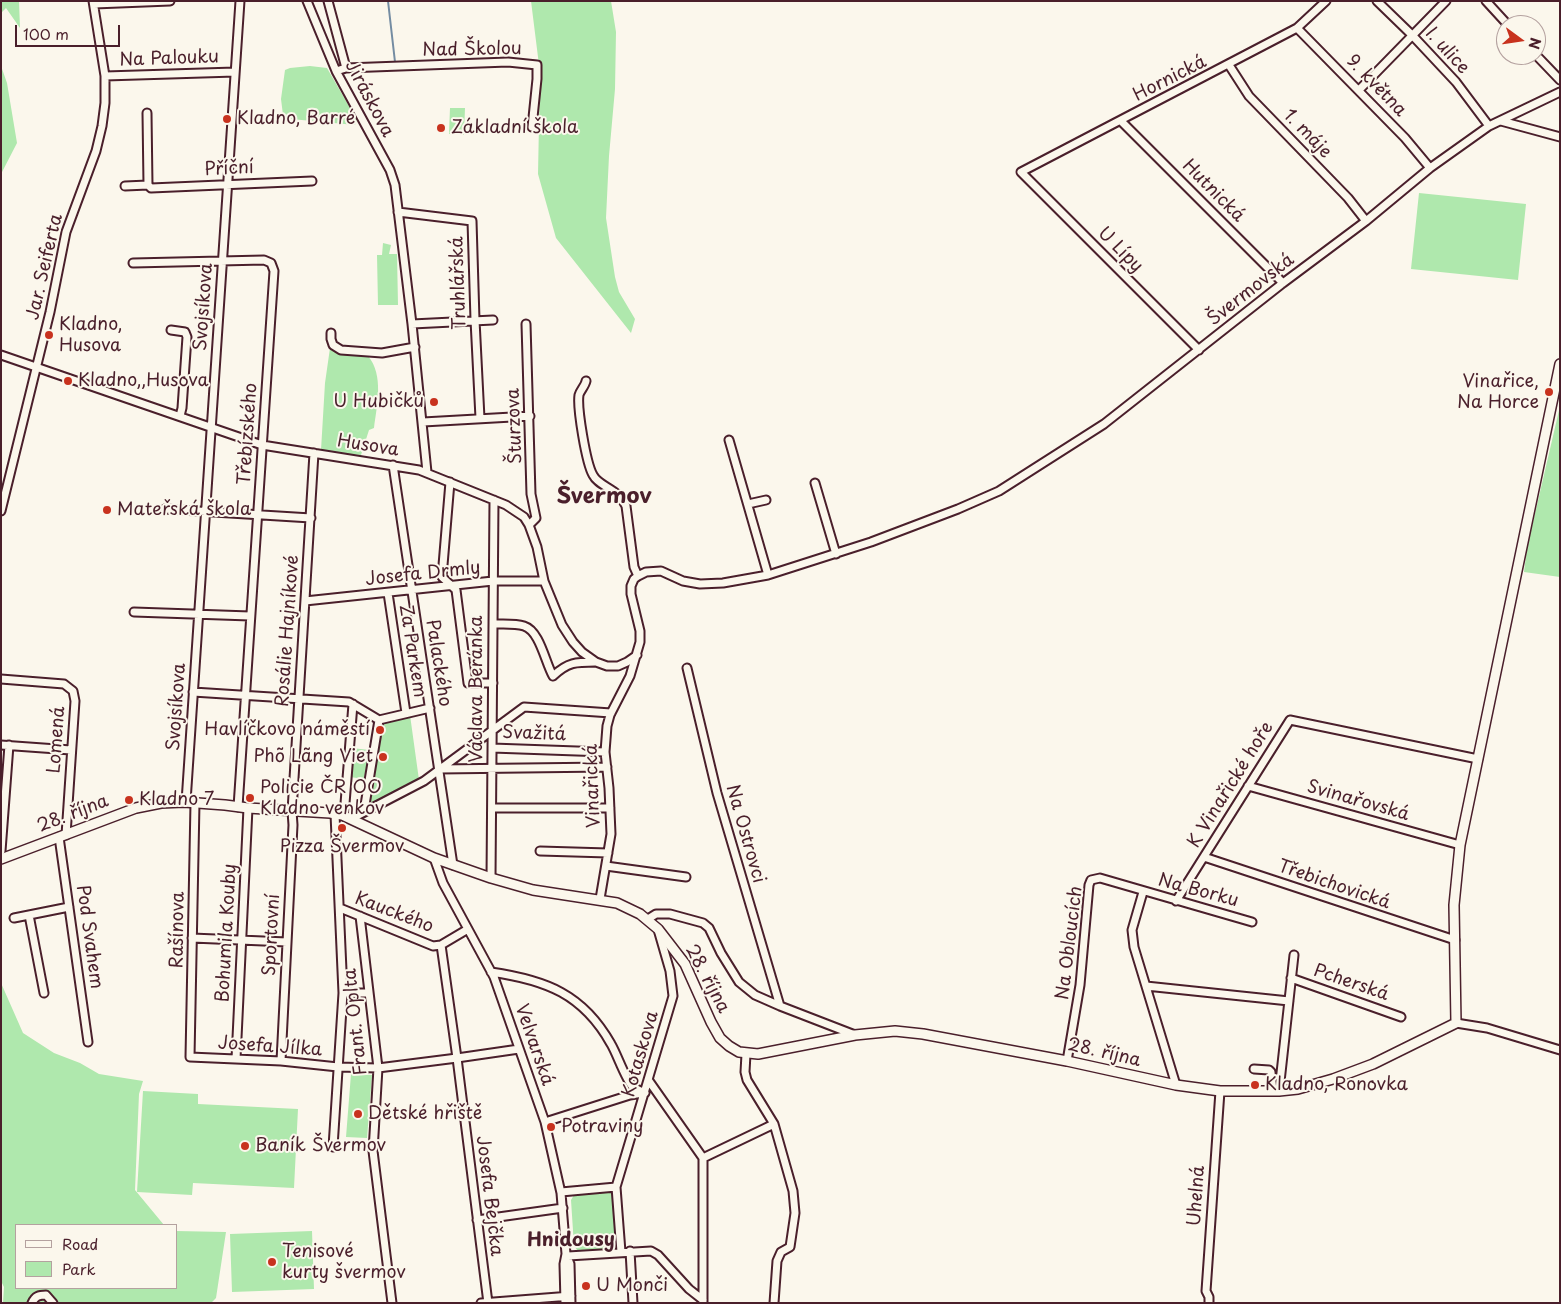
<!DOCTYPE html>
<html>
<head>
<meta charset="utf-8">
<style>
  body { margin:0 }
  #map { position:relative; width:1561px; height:1304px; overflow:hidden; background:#fbf7ec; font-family:"Playpen Sans",sans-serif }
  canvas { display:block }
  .frame { position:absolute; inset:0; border:2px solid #4a1f2b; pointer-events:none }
  .legend { position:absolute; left:15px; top:1224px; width:162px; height:65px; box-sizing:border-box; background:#fbf7ec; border:1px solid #b4a19f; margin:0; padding:6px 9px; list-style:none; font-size:15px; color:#4a1f2b }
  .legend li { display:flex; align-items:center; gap:10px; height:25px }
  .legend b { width:25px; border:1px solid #b4a19f }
  .north { position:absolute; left:1496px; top:15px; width:50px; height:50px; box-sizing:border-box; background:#fbf7ec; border:1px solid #b4a19f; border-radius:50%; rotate:104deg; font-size:14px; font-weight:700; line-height:20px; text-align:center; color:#4a1f2b }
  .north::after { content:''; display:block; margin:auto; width:18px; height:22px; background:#c8321e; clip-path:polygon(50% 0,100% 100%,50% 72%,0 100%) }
  .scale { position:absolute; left:15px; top:25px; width:105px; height:22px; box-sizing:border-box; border:2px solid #4a1f2b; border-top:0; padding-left:6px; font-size:15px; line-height:18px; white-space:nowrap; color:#4a1f2b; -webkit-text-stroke:4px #fbf7ec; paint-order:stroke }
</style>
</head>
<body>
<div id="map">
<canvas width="1561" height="1304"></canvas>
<div class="frame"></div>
<ul class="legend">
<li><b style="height:6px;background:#fbf7ec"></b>Road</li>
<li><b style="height:14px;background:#afe8ad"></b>Park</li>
</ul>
<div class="north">N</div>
<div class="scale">100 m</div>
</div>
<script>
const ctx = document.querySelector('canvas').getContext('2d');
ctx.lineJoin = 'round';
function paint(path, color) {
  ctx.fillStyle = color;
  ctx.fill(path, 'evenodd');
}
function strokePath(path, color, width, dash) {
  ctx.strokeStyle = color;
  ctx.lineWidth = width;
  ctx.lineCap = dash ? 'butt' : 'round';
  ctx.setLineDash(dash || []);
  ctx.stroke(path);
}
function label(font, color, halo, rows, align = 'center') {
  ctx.font = font + ' "Playpen Sans",sans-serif';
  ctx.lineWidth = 4;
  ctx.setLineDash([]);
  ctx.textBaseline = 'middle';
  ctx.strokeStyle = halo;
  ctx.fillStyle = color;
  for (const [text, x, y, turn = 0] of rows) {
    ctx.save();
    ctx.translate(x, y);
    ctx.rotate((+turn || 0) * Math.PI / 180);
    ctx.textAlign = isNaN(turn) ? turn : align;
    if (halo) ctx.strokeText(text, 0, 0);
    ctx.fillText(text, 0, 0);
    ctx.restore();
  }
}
const green = new Path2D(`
  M1,1h18l1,27 -14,-20 -5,5z
  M531,1h80l5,31 -1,57 -6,67 -3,62 9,59 4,15 16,27 -4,14 -75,-95 -18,-64 2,-101z
  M1,66l6,17 10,60 -16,31z
  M310,66l17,2 30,52 -2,5 -64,-6 -8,-4 -2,-16 4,-29 5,-2z
  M450,108h15l-1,27 -15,-1z
  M1419,193l107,11 -8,76 -107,-11z
  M383,243l8,2 -2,9h8l1,51h-20l-1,-50h5z
  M330,348l13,6 25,2c16,19 9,49 6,72l-5,2 -8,25 -16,-1 -24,-4 4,-67z
  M1560,406v171l-36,-5 3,-24z
  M410,715l9,65 -49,25 13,-82z
  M352,748l17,2 -5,29 -14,-2z
  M1,983l22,50 31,20 26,10 19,11 44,7 -4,13 -4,96 29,35h-148v63h160v-57l50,1 -10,66 -5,5h-208l1,-16 -3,-6z
  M351,1074l21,1 -5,63 -21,-1z
  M143,1091l55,3v10l100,5 -4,79 -101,-5 -1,12 -55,-3z
  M610,1190l4,6 3,48 -3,5 -36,2 -4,-5 -3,-46 3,-5z
  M312,1231l2,58 -82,3 -2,-58z`);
const stream = new Path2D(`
  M388,1l7,61`);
const minor = new Path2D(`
  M307,1l29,70 54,99 5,15 17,139 15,148
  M328,1l18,67 -10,3
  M1377,1l35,34 44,47 33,44
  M1486,1l22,24
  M94,4l76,-3
  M1297,28l108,110 25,30
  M1536,55l24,25
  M1229,65l20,31 99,102 18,23
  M346,68l162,-6 29,3v14l-5,48
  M105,76l130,-4
  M1359,90l87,-89
  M147,113l1,72
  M1121,121l162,162
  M1501,121l59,16
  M125,186l23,-1 3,3 161,-7
  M398,212l74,9 3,99 5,98
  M133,263l131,-3 7,3 3,8 -36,536
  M412,324l81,-4
  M526,324l5,170 5,24 -7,7
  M171,330l14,2 2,5 -5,71 -2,8
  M331,333v6l2,6 8,5 41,3 33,-6
  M1199,350l-178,-178 276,-144 29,-27
  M1,355l261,90 157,25 87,35 18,12 5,8 8,22 7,34 18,44 11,17 9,10 14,10 11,4h11l9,-4 10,-7
  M586,381c-1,5 -6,10 -7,14 -2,13 7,68 14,80 6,12 25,13 33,31l8,61 4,9
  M423,422l107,-6
  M729,440l39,135
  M393,465l60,400
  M450,482l-8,95 14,13 12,93h25
  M815,483l21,71
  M748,504l18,-4
  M165,509l146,9
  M1,511l49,-199 16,-80 30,-81 6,-25 3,-23v-27l-12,-75
  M388,593l18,120
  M305,601l188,-20h51
  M134,612l116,4
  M493,624c10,0 22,-1 31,2 16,5 21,36 29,50 15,-14 23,-14 42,-14
  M687,668l30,125 63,213
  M1,679l63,5 9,7 2,10 -9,134
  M193,692l156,10 30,18 51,-12
  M1,745l70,5
  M492,748l113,4
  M439,769l168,-2
  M1248,786l212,59
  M186,802l54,-801
  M195,803l-5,254 91,4 57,6 40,1 79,-10 62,-9
  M492,808h118
  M364,811l15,-91
  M344,816l9,-112
  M351,819l73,-38 100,-74 87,6
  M59,837l29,205
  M1,851l8,-106
  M540,851l68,2
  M1204,857l251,83
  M434,858l9,25 51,94 51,145 16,71 5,61 4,10 1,39
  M606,866l80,11
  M491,878l3,-378
  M1143,892l-11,38 2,17 42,138
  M600,899l11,-65 -2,-46 -4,-36 2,-26 3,-11 20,-39 10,-34v-11l-9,-37v-8l3,-7 4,-3 8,-4 15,-1 22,10 17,3 23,-1 45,-8 103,-33 87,-33 41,-18 105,-67 179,-141 83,-62 64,-53 59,-42 71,-34
  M1176,901l114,-181 188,39
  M340,908l93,38 8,-1 27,-16
  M29,915l15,78
  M360,916l18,152 -5,83 19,152
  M14,918l55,-11
  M648,919l8,-5h14l33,9 6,5 12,25 18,29 16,13 25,11 75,29
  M192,938l95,4
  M441,945l16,113 31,245
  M491,972c55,8 92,22 120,72 6,10 14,34 21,42 3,3 9,5 13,7
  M1291,978l110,39
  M1146,986l143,15
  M343,993h26
  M1456,1023l31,5 73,22
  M746,1054l-1,18 2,8 27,44 19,67 2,22 -5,34 -9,5 -4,9 -3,42
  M236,1059l12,-251
  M281,1061l12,-236 -1,-14 22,-358
  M1067,1061l13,-76 9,-100 2,-5 9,-2 152,44
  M1254,1069l15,1 2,2 2,19
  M649,1081l54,77v145
  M1279,1091l15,-136
  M545,1122l85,-27 13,-2
  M333,1147l10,-154 -8,-179
  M703,1158l71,-34
  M561,1192l55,-5
  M477,1220l86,-12
  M630,1251l3,52
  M621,1252l-5,-65 57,-191 -3,-25 -11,-38
  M568,1256l83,-5 7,4 31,34 14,11
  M32,1303c3,-7 7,-8 14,-8l7,8
  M481,1303l90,-7
  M565,1303l-1,-39 2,-10
  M1209,1303v-6l-3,-6 14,-200`);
const major = new Path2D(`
  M1,859l135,-51 25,-5 23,-1 41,3 23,3 82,5 12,2 92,43 57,20 42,12 84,13 23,11 18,15 27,35 26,58 9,16 9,8 10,6 19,2 97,-19 40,-4 28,3 144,27 109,24 44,6h59l19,-2 35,-10 40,-15 83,-41 -2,-118 6,-60 100,-481`);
const markers = [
  [227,119,5,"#c8321e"],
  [441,128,5,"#c8321e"],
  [49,335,5,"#c8321e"],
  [68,381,5,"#c8321e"],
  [1549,392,5,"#c8321e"],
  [434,402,5,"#c8321e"],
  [107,510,5,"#c8321e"],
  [380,730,5,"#c8321e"],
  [383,757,5,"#c8321e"],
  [250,798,5,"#c8321e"],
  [129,800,5,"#c8321e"],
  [342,828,5,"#c8321e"],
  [1255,1085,5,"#c8321e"],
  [358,1114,5,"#c8321e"],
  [551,1127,5,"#c8321e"],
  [245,1146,5,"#c8321e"],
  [272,1262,5,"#c8321e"],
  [586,1286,5,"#c8321e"]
];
const streetNames = [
  ["Nad Školou",472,50,-1],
  ["I. ulice",1447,51,48],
  ["Na Palouku",169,59,-2],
  ["Hornická",1170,79,-27],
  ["9. května",1376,86,46],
  ["Jiráskova",369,99,62],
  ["1. máje",1307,134,46],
  ["Příční",229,169,-3],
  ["Hutnická",1213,191,45],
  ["U Lípy",1120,250,45],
  ["Jar. Seiferta",45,267,-77],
  ["Truhlářská",459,283,-92],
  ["Švermovská",1251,290,-38],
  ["Svojsíkova",204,307,-86],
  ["Šturzova",515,426,-92],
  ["Třebízského",248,434,-86],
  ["Husova",368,446,9],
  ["Josefa Drmly",423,574,-6],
  ["Rosálie Hajníkové",288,631,-86],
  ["Za Parkem",412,651,81],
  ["Palackého",438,663,81],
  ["Václava Beránka",477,689,-90],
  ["Svojsíkova",177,707,-86],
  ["Svažitá",534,734,2],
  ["Lomená",57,740,-86],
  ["K Vinařické hoře",1231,785,-58],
  ["Vinařická",593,786,-92],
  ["Svinařovská",1358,801,16],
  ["28. října",73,814,-21],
  ["Na Ostrovci",745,834,74],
  ["Třebichovická",1334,885,19],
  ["Na Borku",1198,891,15],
  ["Kauckého",394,913,21],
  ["Rašínova",178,930,-89],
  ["Bohumila Kouby",227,933,-87],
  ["Sportovní",272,935,-87],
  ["Pod Svahem",89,937,82],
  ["Na Obloucích",1070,943,-83],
  ["28. října",707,979,62],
  ["Pcherská",1351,983,19],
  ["Frant. Oplta",356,1022,-96],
  ["Velvarská",534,1045,71],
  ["Josefa Jílka",270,1047,4],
  ["28. října",1104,1053,13],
  ["Kotaskova",641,1054,-74],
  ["Josefa Bejčka",489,1196,83],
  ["Uhelná",1197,1196,-86]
];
const poiNames = [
  ["Kladno, Barré",237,119],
  ["Základní škola",451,128],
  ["Kladno,",59,325],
  ["Husova",59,346],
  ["Kladno,,Husova",78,381],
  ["Vinařice,",1539,382,"right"],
  ["Na Horce",1539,403,"right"],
  ["U Hubičků",424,402,"right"],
  ["Mateřská škola",117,510],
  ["Havlíčkovo náměstí",370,730,"right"],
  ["Phõ Lãng Viet",373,757,"right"],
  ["Policie ČR OO",260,788],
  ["Kladno venkov",260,809],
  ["Kladno 7",139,800],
  ["Pizza Švermov",342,847,"center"],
  ["Kladno, Ronovka",1265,1085],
  ["Dětské hřiště",368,1114],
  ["Potraviny",561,1127],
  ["Baník Švermov",255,1146],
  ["Tenisové",282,1252],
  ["kurty švermov",282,1273],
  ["U Monči",596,1286]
];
const neighbourhoodNames = [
  ["Hnidousy",571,1241]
];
const districtNames = [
  ["Švermov",604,497]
];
paint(green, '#afe8ad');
strokePath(stream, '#748ca2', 2);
strokePath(minor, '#4a1f2b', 11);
strokePath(major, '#4a1f2b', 12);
strokePath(minor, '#fbf7ec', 7);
strokePath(major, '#fbf7ec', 9);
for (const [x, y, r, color] of markers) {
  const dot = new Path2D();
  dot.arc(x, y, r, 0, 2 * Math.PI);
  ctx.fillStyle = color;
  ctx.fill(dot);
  strokePath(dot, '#fbf7ec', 2);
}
label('18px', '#4a1f2b', '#fbf7ec', streetNames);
label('18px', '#4a1f2b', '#fbf7ec', poiNames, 'left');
label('bold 19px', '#4a1f2b', '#fbf7ec', neighbourhoodNames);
label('bold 22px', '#4a1f2b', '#fbf7ec', districtNames);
</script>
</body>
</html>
